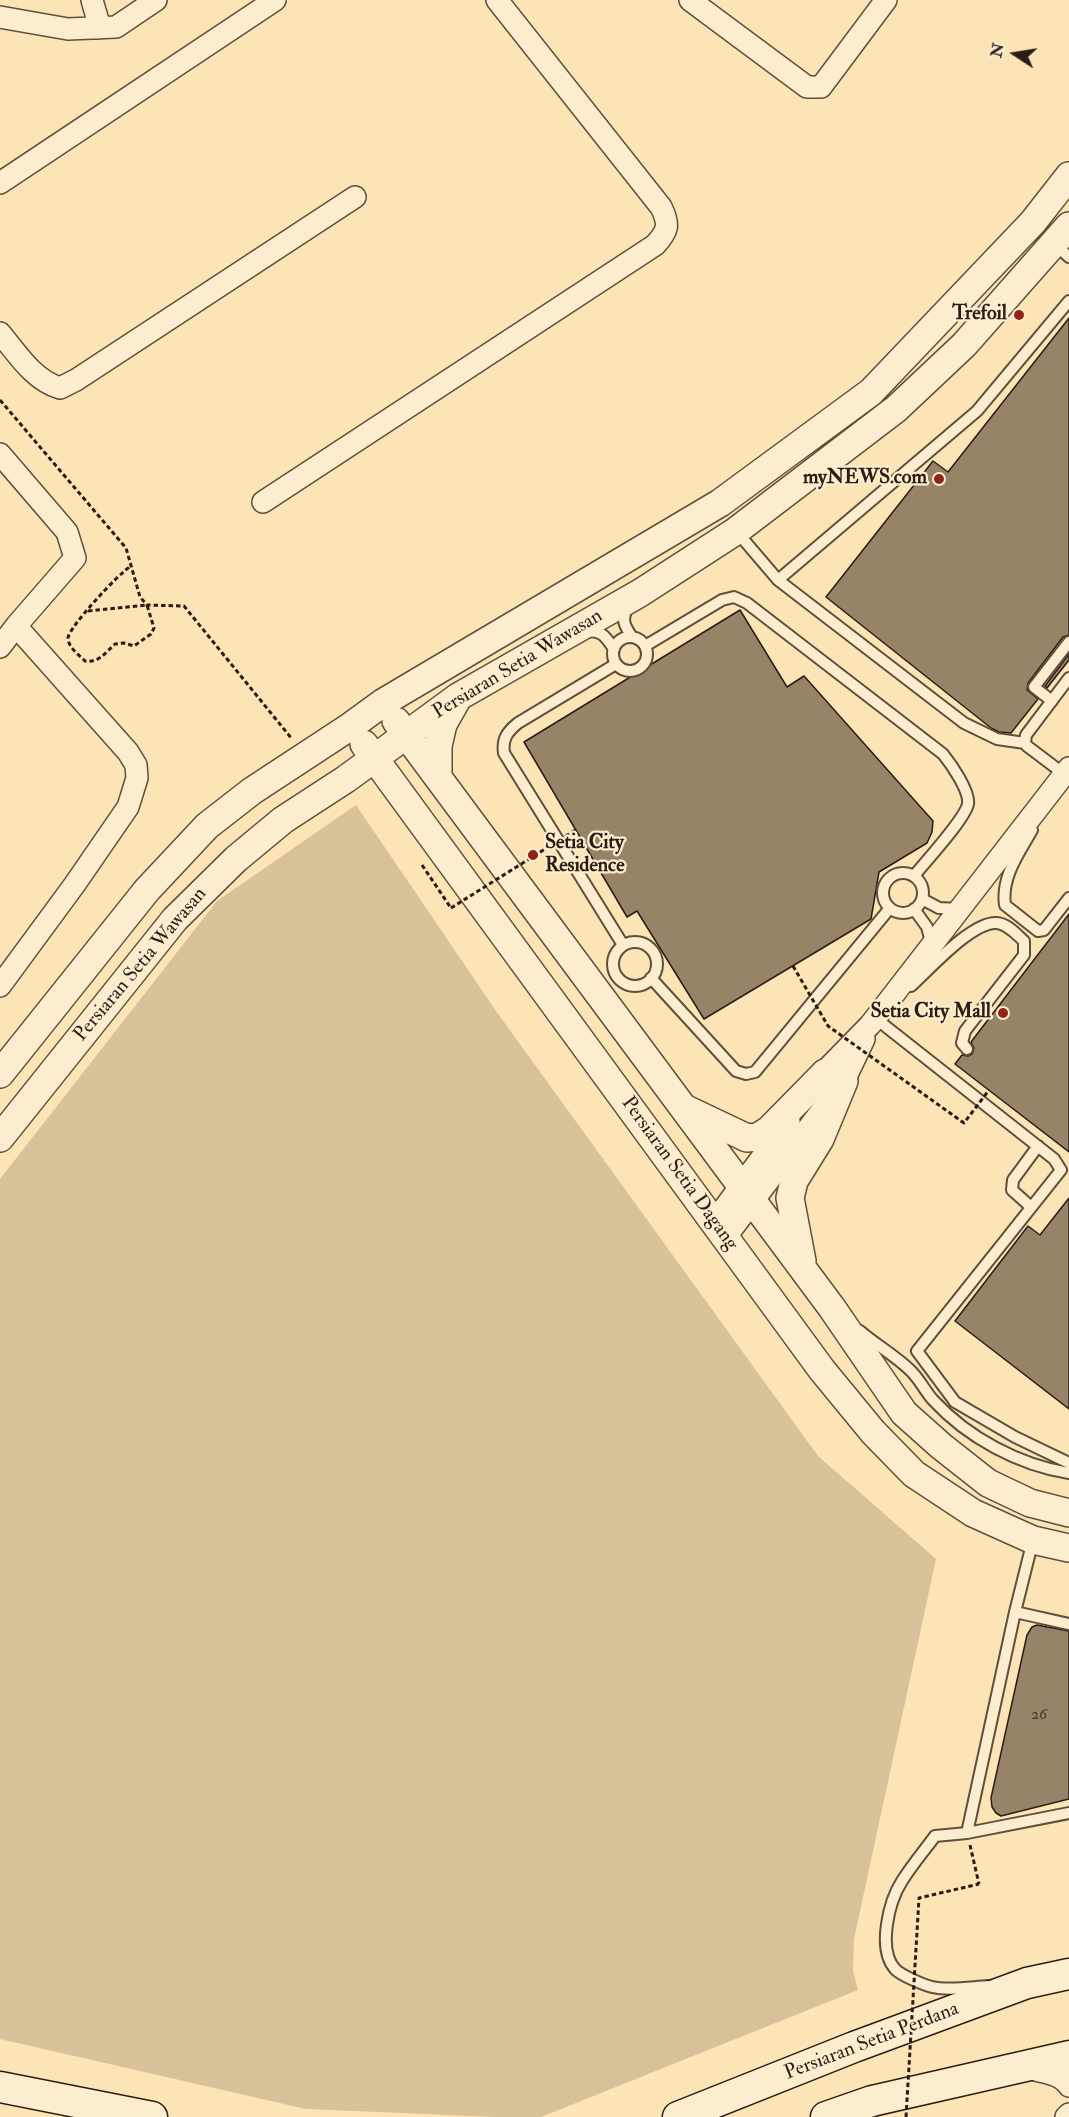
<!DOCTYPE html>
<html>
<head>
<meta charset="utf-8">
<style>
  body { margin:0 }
  #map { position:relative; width:1069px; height:2117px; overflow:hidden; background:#fbe4b5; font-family:"IM FELL Double Pica",serif }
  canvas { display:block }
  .north { position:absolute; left:985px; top:24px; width:60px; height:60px; -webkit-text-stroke:4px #fcedcf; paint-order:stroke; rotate:282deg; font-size:16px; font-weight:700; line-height:24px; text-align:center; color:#2b1d15 }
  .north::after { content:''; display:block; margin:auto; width:21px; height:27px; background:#2b1d15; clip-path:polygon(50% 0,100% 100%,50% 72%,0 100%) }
</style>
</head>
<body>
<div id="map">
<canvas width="1069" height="2117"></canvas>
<div class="north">N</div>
</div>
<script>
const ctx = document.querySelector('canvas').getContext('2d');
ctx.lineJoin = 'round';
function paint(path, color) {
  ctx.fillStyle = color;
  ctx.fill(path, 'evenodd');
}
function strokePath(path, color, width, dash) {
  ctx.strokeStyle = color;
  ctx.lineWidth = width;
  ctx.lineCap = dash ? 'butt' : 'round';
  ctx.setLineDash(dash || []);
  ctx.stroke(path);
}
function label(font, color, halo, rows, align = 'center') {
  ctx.font = font + ' "IM FELL Double Pica",serif';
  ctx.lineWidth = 4.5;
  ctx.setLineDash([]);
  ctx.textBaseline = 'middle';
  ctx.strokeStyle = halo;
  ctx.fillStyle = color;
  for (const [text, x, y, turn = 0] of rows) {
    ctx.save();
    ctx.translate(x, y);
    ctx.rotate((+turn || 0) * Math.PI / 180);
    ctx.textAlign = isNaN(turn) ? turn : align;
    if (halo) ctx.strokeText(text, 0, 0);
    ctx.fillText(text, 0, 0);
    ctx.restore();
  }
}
const green = new Path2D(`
  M356,805l140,206 322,445 118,103 -82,380 -1,32 5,19 -317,127h-46l-189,-8 -306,-70v-860l217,-278z`);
const building = new Path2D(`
  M1069,318v317l-6,2 -35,46 -1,7 11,9 -27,34 -12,-1 -8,-4 -165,-131 107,-136 15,11z
  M740,610l47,77 17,-11 129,145 -1,11 -5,11 -48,29 -8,47 -167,100 -67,-108 -10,6 -103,-175z
  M1069,654v6l-22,28 -2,-2z
  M1069,914v238l-114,-88 7,-9 6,1 4,-2 2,-6 -3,-6z
  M1069,1198v211l-114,-88 73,-95 12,9z
  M1037,1625l32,6v168l-68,17 -5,-3 -4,-6 -1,-9 36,-163 5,-8z`);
const path = new Path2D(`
  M0,400l126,148 14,49 7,8 37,1 108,133
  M88,611l59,-6 7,23 -3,6 -17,12 -10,-3 -9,1c-10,9 -16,19 -30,17 -6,-6 -17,-14 -17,-23 1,-11 51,-65 63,-72
  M422,865l29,43
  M970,1845l9,39`);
const service = new Path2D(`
  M1055,244l14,13
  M737,532l41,48 199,-169 92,-110
  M778,580l186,143 33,16 28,4 2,3 37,28 -2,3
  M628,607c-7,13 -4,18 4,30
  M586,631c17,0 19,5 28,18
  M613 654a17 17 0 1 1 34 0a17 17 0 1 1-34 0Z
  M645,646l77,-46 12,-3 13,6 196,151c8,10 27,37 25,50 -3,15 -42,57 -54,72
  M616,664l-98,59c-11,9 -16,16 -14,30l119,192
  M1052,701l-18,-14 35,-45
  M1025,743l1,-8 43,-57
  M1032,830c-13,23 -31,47 -27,75l33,26 6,-1 25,-32
  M883 893a20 20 0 1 1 40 0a20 20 0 1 1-40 0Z
  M922,899l17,9 21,1
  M914,909l13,18 5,19
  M613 964a22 22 0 1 1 44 0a22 22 0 1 1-44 0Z
  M651,978l85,93 10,3 9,-2 135,-164
  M911,986c18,-16 61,-65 86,-63 11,1 20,12 27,18v14l-59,76 -3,12 5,6
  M877,1017l-2,1 179,141 7,11 -144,181 38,51 60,35 54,26
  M1031,1207l-19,-17 1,-10 25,-34
  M860,1331c16,14 36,25 51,40 9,9 14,20 22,29 35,38 86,65 136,73
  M1015,1612l54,12
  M967,1833l102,-20
  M988,1986c-17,1 -39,5 -56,1 -8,-2 -32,-12 -37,-18 -18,-20 -6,-68 7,-88 10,-16 22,-30 33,-45l32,-3 48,-221 18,-72`);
const minor = new Path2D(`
  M92,0l8,28
  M690,0l117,87h14l65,-87
  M0,17l68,12 48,-2 40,-27
  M0,183l275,-183
  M0,333c17,20 33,47 60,55l16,-8 279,-183
  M0,454l67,78 8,26 -59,68 -16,21
  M263,502l392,-257c13,-14 15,-20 6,-38l-164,-207
  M0,986l75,-102 53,-77 9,-29 -1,-13 -8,-13 -112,-126
  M817,1083l12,-16 41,-42 199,-257
  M714,1222l75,-101
  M725,1238l119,-157 20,-42
  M1027,2068c14,4 34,5 42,18
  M1066,2117l3,-3`);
const tertiary = new Path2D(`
  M396,721l436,587 72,105 37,33 47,37 42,20 39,10
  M364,744l458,626 51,62 41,42 59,39 60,27 36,8
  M438,777v-31l5,-22 13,-23
  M0,1074l147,-184 60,-64 45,-35 99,-65 33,-24 336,-199 151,-111 162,-170 36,-46
  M686,1109l61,29 11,-1 11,-7 56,-57
  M0,1138l175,-219 61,-60 47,-39 63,-41 112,-82 182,-104 96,-62 160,-122 68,-64 105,-119
  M802,1261l-12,-63 4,-17 26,-42 24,-58`);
const secondary = new Path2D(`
  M0,2087l152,30
  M678,2117l176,-70 173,-64 42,-9
  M826,2117l46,-16 197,-45`);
const pathBridge = new Path2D(`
  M451,908l126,-79
  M793,966l35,60 136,97 25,-33
  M906,2117l13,-219 60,-14`);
const markers = [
  [1019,315,6,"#8f2418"],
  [939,479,6,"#8f2418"],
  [533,855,6,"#8f2418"],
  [1003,1013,6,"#8f2418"]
];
const numberNames = [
  ["26",1039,1716]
];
const poiNames = [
  ["Trefoil",1007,315],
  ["myNEWS.com",927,479],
  ["Setia City",545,844,"left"],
  ["Residence",545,867,"left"],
  ["Setia City Mall",991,1013]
];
const streetNames = [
  ["Persiaran Setia Wawasan",518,665,-31],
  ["Persiaran Setia Wawasan",141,965,-50],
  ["Persiaran Setia Dagang",679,1174,54],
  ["Persiaran Setia Perdana",872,2042,-21]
];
paint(green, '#d8c29a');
paint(building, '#978468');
strokePath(building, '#2b1d15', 1.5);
strokePath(service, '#5f4f3d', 14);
strokePath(minor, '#5f4f3d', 24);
strokePath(tertiary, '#5f4f3d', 30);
strokePath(secondary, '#2b1d15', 33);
strokePath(path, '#2b1d15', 3, [4.5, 3]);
strokePath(service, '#fcedcf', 10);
strokePath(minor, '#fcedcf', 21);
strokePath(tertiary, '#fcedcf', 27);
strokePath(secondary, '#fcedcf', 30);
strokePath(pathBridge, '#2b1d15', 3, [4.5, 3]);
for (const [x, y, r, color] of markers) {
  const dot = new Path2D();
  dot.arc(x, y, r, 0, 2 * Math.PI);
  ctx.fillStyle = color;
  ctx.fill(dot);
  strokePath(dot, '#fcedcf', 2);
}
label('16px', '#46372a', null, numberNames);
label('bold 20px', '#2b1d15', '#fcedcf', poiNames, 'right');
label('20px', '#2b1d15', '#fcedcf', streetNames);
</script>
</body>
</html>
